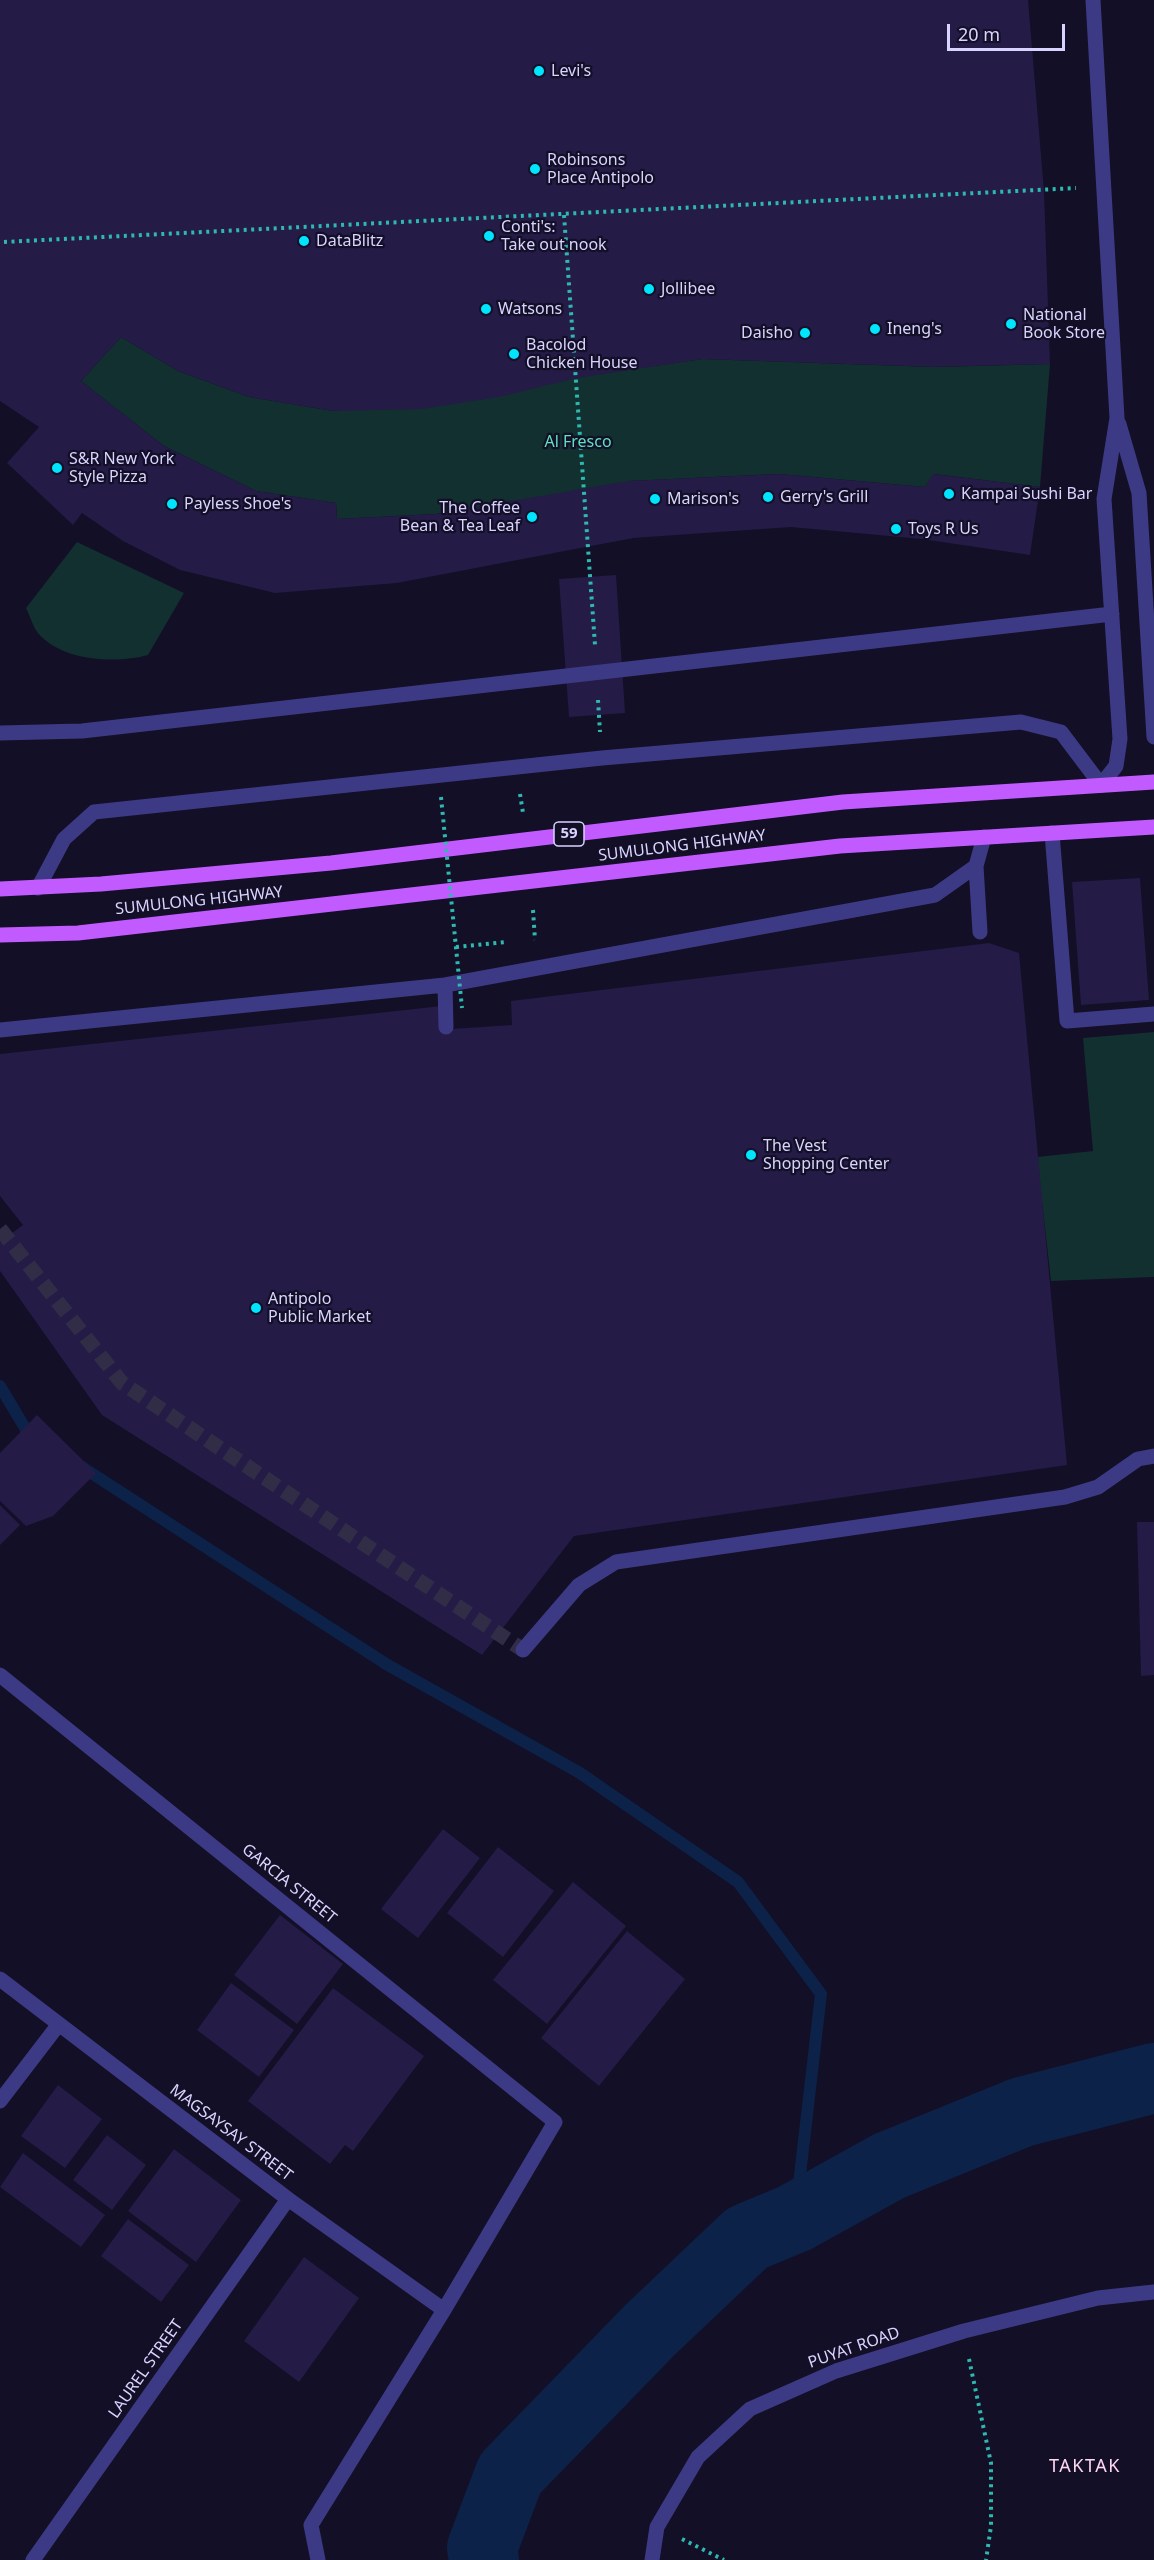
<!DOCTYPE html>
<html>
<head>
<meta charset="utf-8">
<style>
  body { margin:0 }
  #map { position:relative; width:1154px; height:2560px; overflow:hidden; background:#130f26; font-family:"Noto Sans",sans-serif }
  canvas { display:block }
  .scale { position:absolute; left:947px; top:24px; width:118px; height:27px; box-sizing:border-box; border:3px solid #d9d4ff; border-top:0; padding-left:8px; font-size:18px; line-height:21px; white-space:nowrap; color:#d9d4ff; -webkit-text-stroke:4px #130f26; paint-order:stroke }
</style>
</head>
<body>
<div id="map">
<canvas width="1154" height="2560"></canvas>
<div class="scale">20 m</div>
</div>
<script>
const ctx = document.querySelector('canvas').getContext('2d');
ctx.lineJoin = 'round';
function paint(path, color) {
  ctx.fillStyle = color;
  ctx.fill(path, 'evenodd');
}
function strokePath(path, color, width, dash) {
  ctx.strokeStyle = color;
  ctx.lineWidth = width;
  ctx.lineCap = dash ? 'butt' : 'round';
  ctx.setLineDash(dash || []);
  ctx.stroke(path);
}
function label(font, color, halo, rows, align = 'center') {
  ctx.font = font + ' "Noto Sans",sans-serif';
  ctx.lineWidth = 4.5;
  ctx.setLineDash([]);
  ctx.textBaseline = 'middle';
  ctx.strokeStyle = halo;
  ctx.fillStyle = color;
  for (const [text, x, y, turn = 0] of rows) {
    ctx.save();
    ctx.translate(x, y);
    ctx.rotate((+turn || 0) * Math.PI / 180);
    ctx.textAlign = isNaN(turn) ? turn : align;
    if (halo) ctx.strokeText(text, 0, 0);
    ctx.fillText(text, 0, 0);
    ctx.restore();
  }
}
const green = new Path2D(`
  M121,337l57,34 71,26 84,14 370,-52 231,8 116,-3 -10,123 -106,-13 -9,13 -146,-13 -150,7 4,57 -83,15 -5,-57 -109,18 -99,5 -1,-16 -80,-12 -92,-45 -83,-65z
  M77,542l107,51 -36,62c-32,9 -87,6 -110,-22 -5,-6 -8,-17 -12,-25z
  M1154,1032v245l-103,4 -14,-124 56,-6 -10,-113z`);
const stream = new Path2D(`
  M0,1386l28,47 9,5
  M82,1467l304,197 194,109 158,109 83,112 -26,224`);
const river = new Path2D(`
  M484,2560l-2,-12 28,-74 140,-144 97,-92 48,-20 94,-52 133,-54 132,-34`);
const building = new Path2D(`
  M0,0h1028l16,191 6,173 -116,3 -231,-8 -126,19 -78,19 -77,12 -89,2 -84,-14 -71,-26 -57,-34 -40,44 83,65 92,45 80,12 1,16 99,-5 192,-33 151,-7 146,13 8,-13 107,13 -10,68 -108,-16 -131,-12 -158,11 -236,45 -122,10 -95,-23 -57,-29 -41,-28 -9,12 -66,-62 32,-36 -39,-26z
  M616,575l9,138 -56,4 -10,-138z
  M1140,878l9,122 -68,5 -9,-123z
  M989,943l30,10 48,512 -493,71 -92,119 -380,-240 -102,-144v-29l23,-17 -23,-29v-142l442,-48 9,23 61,-4 -1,-24z
  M37,1415l59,58 -43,43 -27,10 -26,-25v-48z
  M0,1505l20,20 -20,20z
  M1137,1522h17v153l-13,1z
  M443,1829l37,29 -62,80 -37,-29z
  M498,1847l56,44 -51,66 -56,-44z
  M573,1882l53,44 -79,98 -54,-44z
  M280,1915l63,49 -46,60 -63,-49z
  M627,1931l58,48 -86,107 -58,-48z
  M231,1983l63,47 -35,47 -62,-47z
  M333,1988l91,68 -71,95 -8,-6 -15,19 -82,-63z
  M58,2085l44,34 -37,49 -44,-32z
  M107,2135l39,30 -34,45 -39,-30z
  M174,2149l67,51 -45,62 -68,-51z
  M23,2153l82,62 -24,32 -81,-60z
  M128,2219l61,46 -28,37 -60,-46z
  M304,2257l55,41 -60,84 -55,-41z`);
const minorTunnel = new Path2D(`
  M0,1229l122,154 401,267`);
const path = new Path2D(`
  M564,215l31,430
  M4,242l1072,-54
  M598,700l2,32
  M520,794l3,19
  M533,910l2,30
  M456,947l50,-5
  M969,2359l22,104v63l-5,34
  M682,2539l42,21`);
const minor = new Path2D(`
  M1119,424l20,69 15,244
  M0,733l82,-2 1030,-117
  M1052,833l15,188 87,-7
  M976,866l4,66
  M38,888l26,-49 30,-27 508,-54 419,-36 40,10 40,53 15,-19 4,-27 -16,-240 13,-81 -24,-418
  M445,985l1,42
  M0,1030l445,-45 490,-90 41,-29 8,-29
  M523,1650l56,-65 37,-23 449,-65 33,-10 40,-28 16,-3
  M0,1675l555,447 -111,188 -133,215 7,35
  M0,1979l288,220 156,111
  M0,2101l59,-77
  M33,2560l255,-361
  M652,2560l5,-33 41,-70 52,-48 86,-38 128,-40 134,-33 56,-6`);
const major = new Path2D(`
  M0,889l101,-5 230,-21 512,-61 311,-20
  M0,935l78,-2 762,-87 314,-19`);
const pathBridge = new Path2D(`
  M441,797l21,211`);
const markers = [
  [539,71,6,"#00e5ff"],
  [535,169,6,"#00e5ff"],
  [489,236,6,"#00e5ff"],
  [304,241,6,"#00e5ff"],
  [649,289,6,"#00e5ff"],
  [486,309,6,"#00e5ff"],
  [1011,324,6,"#00e5ff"],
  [875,329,6,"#00e5ff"],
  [805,333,6,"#00e5ff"],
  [514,354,6,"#00e5ff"],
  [57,468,6,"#00e5ff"],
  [949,494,6,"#00e5ff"],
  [768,497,6,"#00e5ff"],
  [655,499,6,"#00e5ff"],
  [172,504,6,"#00e5ff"],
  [532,517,6,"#00e5ff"],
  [896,529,6,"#00e5ff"],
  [751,1155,6,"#00e5ff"],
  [256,1308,6,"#00e5ff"]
];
const shields = [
  [569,834,30]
];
const shieldNames = [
  ["59",569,834]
];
const poiNames = [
  ["Levi's",551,71],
  ["Robinsons",547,160],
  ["Place Antipolo",547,178],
  ["Conti's:",501,227],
  ["Take out nook",501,245],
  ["DataBlitz",316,241],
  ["Jollibee",661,289],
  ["Watsons",498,309],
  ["National",1023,315],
  ["Book Store",1023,333],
  ["Ineng's",887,329],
  ["Daisho",793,333,"right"],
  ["Bacolod",526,345],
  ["Chicken House",526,363],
  ["S&R New York",69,459],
  ["Style Pizza",69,477],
  ["Kampai Sushi Bar",961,494],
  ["Gerry's Grill",780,497],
  ["Marison's",667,499],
  ["Payless Shoe's",184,504],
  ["The Coffee",520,508,"right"],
  ["Bean & Tea Leaf",520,526,"right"],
  ["Toys R Us",908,529],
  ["The Vest",763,1146],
  ["Shopping Center",763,1164],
  ["Antipolo",268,1299],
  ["Public Market",268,1317]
];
const parkNames = [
  ["Al Fresco",578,442]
];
const streetNames = [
  ["SUMULONG HIGHWAY",682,846,-7],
  ["SUMULONG HIGHWAY",199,901,-6],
  ["GARCIA STREET",289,1884,39],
  ["MAGSAYSAY STREET",231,2133,37],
  ["PUYAT ROAD",854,2348,-19],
  ["LAUREL STREET",146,2369,-55]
];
const neighbourhoodNames = [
  ["TAKTAK",1085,2467]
];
paint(green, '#12302f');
strokePath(stream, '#0c2248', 12);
strokePath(river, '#0c2248', 70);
paint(building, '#241b47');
strokePath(minorTunnel, '#312d47', 15, [15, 8]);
strokePath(path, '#2fb8b0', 4, [3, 4.5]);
strokePath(minor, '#3d3a85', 15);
strokePath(major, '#c25bff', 15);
strokePath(pathBridge, '#2fb8b0', 4, [3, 4.5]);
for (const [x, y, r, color] of markers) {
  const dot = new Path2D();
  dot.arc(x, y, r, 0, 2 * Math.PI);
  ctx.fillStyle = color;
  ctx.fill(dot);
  strokePath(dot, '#130f26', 2);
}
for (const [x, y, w] of shields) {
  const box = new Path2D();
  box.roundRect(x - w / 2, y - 12, w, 24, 4.5);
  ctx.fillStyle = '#130f26';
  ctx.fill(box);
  strokePath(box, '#d9d4ff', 1.5);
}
label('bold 15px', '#d9d4ff', null, shieldNames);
label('16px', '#d9d4ff', '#130f26', poiNames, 'left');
label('16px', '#5fe0c0', '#130f26', parkNames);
label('16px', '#d9d4ff', '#130f26', streetNames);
ctx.letterSpacing = '1.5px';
label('18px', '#ffd6f0', '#130f26', neighbourhoodNames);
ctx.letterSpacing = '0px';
</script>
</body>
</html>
